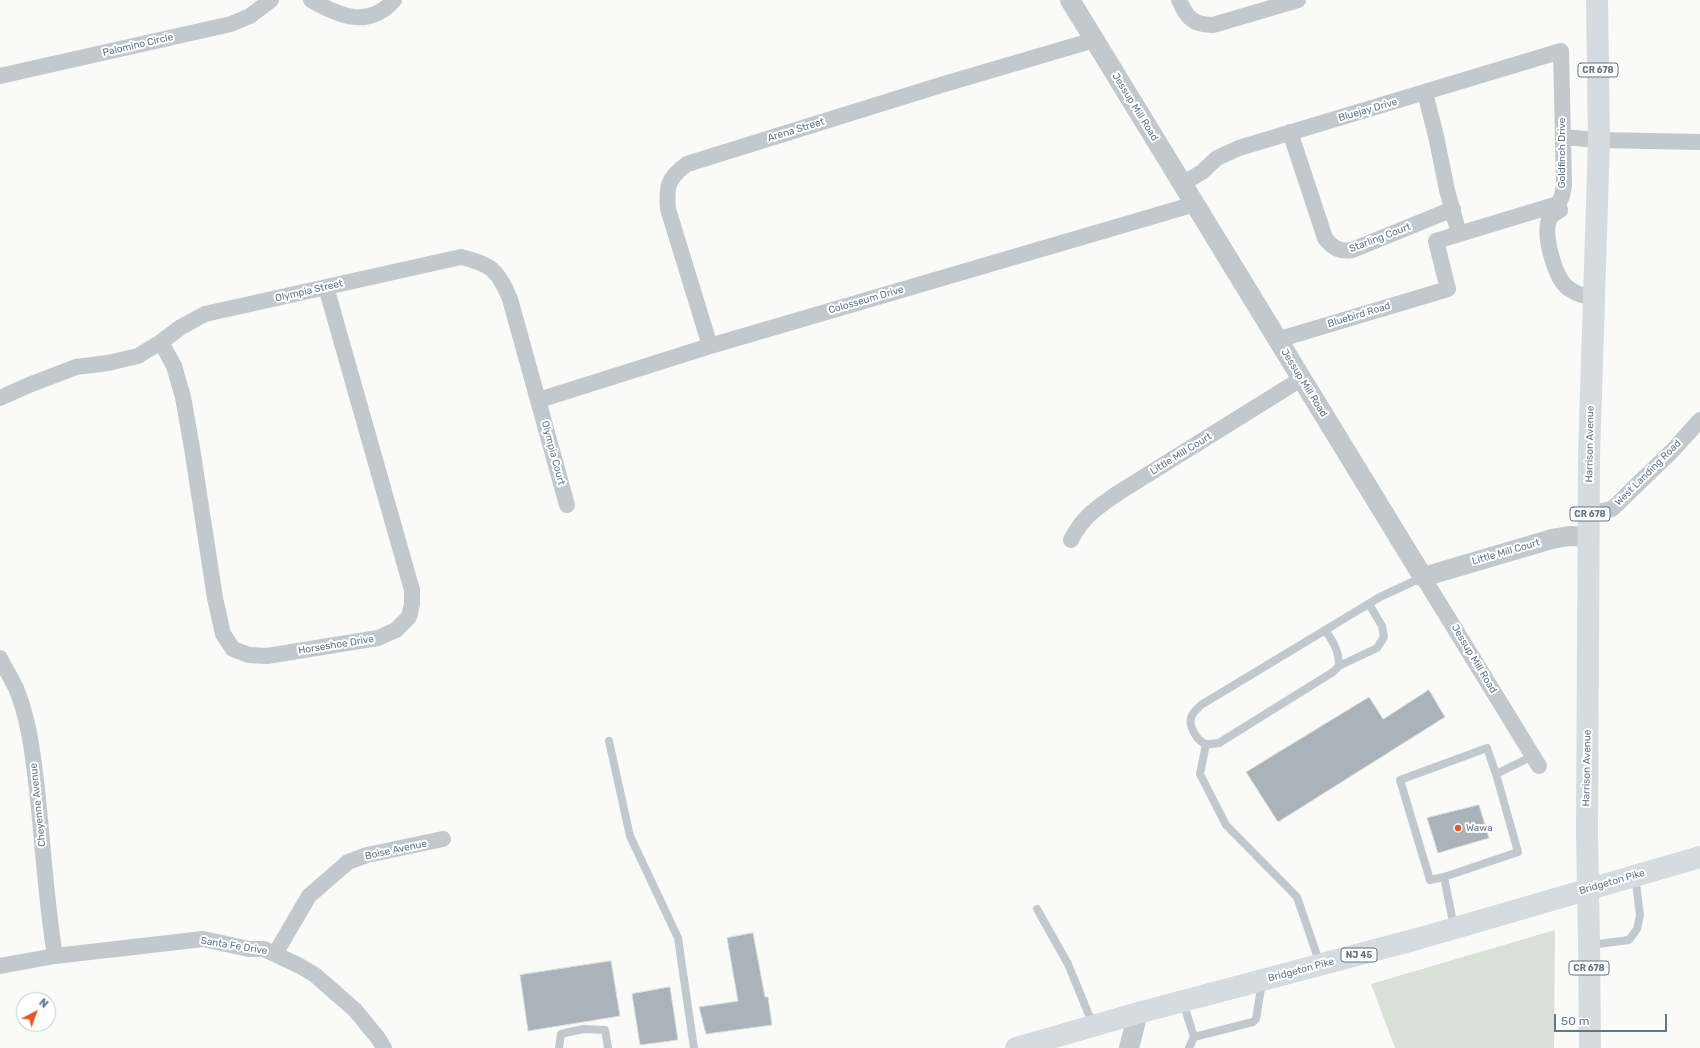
<!DOCTYPE html>
<html>
<head>
<meta charset="utf-8">
<style>
  body { margin:0 }
  #map { position:relative; width:1700px; height:1048px; overflow:hidden; background:#fafaf8; font-family:Rubik,sans-serif }
  canvas { display:block }
  .north { position:absolute; left:16px; top:992px; width:40px; height:40px; box-sizing:border-box; background:#fff; border:1px solid #c1c8cd; border-radius:50%; rotate:41deg; font-size:11px; font-weight:700; line-height:16px; text-align:center; color:#657683 }
  .north::after { content:''; display:block; margin:auto; width:14px; height:18px; background:#e4572e; clip-path:polygon(50% 0,100% 100%,50% 72%,0 100%) }
  .scale { position:absolute; left:1554px; top:1014px; width:113px; height:18px; box-sizing:border-box; border:2px solid #657683; border-top:0; padding-left:5px; font-size:12px; line-height:14px; white-space:nowrap; color:#657683; -webkit-text-stroke:3px #fff; paint-order:stroke }
</style>
</head>
<body>
<div id="map">
<canvas width="1700" height="1048"></canvas>
<div class="north">N</div>
<div class="scale">50 m</div>
</div>
<script>
const ctx = document.querySelector('canvas').getContext('2d');
ctx.lineJoin = 'round';
function paint(path, color) {
  ctx.fillStyle = color;
  ctx.fill(path, 'evenodd');
}
function strokePath(path, color, width, dash) {
  ctx.strokeStyle = color;
  ctx.lineWidth = width;
  ctx.lineCap = dash ? 'butt' : 'round';
  ctx.setLineDash(dash || []);
  ctx.stroke(path);
}
function label(font, color, halo, rows, align = 'center') {
  ctx.font = font + ' Rubik,sans-serif';
  ctx.lineWidth = 4;
  ctx.setLineDash([]);
  ctx.textBaseline = 'middle';
  ctx.strokeStyle = halo;
  ctx.fillStyle = color;
  for (const [text, x, y, turn = 0] of rows) {
    ctx.save();
    ctx.translate(x, y);
    ctx.rotate((+turn || 0) * Math.PI / 180);
    ctx.textAlign = isNaN(turn) ? turn : align;
    if (halo) ctx.strokeText(text, 0, 0);
    ctx.fillText(text, 0, 0);
    ctx.restore();
  }
}
const green = new Path2D(`
  M1555,930l-1,118h-159l-24,-64z`);
const building = new Path2D(`
  M1429,690l16,27 -167,105 -32,-50 123,-75 14,22z
  M1479,805l10,33 -51,15 -11,-35z
  M753,933l12,64h3l4,28 -66,9 -7,-27 39,-6 -11,-63z
  M611,961l9,55 -92,15 -8,-56z
  M670,987l8,53 -38,5 -8,-51z`);
const service = new Path2D(`
  M1325,630c9,13 14,21 14,36l-6,6 -114,71c-3,0 -9,2 -13,1 -9,-3 -17,-17 -15,-26 1,-5 6,-9 10,-13l179,-108 43,-20
  M1339,666l38,-18 7,-11 -2,-11 -13,-22
  M609,741l21,95 48,102 16,110
  M1206,744l-6,30 26,51 71,72 23,67
  M1444,877l-14,3 -30,-100 87,-32 9,26
  M1037,909l31,55 25,61
  M1454,927l-10,-50 74,-25 -22,-78 37,-18
  M1590,945l39,-5 8,-11 3,-14 -5,-39
  M1183,1002l11,35 -5,11
  M1194,1037l59,-15 3,-3 6,-37
  M559,1048l2,-14 22,-5 22,1 3,18`);
const minor = new Path2D(`
  M311,0c28,16 58,29 83,0
  M1179,0c8,18 14,25 34,25l85,-25
  M0,76l231,-52 19,-8 21,-16
  M1425,93l11,43 11,54 12,44
  M1290,132l35,106c8,10 14,14 27,12l101,-41
  M1563,137l36,3 101,2
  M1182,184l20,-12 15,-14 22,-10 322,-97 3,134 -2,11 -4,8 2,6c-3,2 -8,5 -10,8 -8,14 4,53 13,65 8,10 19,12 30,15
  M1277,340l171,-51 -12,-48 122,-37
  M161,342l13,24 9,31 9,51 23,150 8,36 10,15 16,6 18,1 111,-18 18,-8 13,-13 3,-13v-14l-86,-303
  M710,346l-42,-137c-2,-23 0,-31 19,-45l254,-79 153,-45
  M0,398l29,-13 47,-18 32,-4 30,-7 23,-14 20,-15 24,-13 256,-57c30,7 37,13 49,42l57,206
  M539,400l171,-54 485,-142
  M1590,513l22,-4 61,-59 27,-30
  M1071,540c13,-25 25,-31 47,-47l183,-114
  M1423,577l116,189
  M0,658c5,10 11,20 16,30 13,31 17,68 21,101 6,56 9,112 18,167
  M275,954l34,-58 39,-34 19,-7 76,-16
  M0,966l55,-10 148,-17 46,10h15l36,17 15,9 40,35 23,28 6,10`);
const tertiary = new Path2D(`
  M1070,0l353,577 129,-38 17,-3 20,1
  M1129,1048l9,-35`);
const primary = new Path2D(`
  M1016,1048l122,-35 279,-74 283,-82
  M1590,1048l-1,-107 -2,-107 2,-378 10,-316 -2,-140`);
const markers = [
  [1458,828,4,"#e4572e"]
];
const shields = [
  [1598,70,40],
  [1590,514,40],
  [1359,955,36],
  [1589,968,40]
];
const shieldNames = [
  ["CR 678",1598,70],
  ["CR 678",1590,514],
  ["NJ 45",1359,955],
  ["CR 678",1589,968]
];
const streetNames = [
  ["Palomino Circle",138,45,-13],
  ["Jessup Mill Road",1135,107,58],
  ["Bluejay Drive",1368,110,-16],
  ["Arena Street",796,130,-17],
  ["Goldfinch Drive",1562,153,-90],
  ["Starling Court",1380,238,-21],
  ["Olympia Street",309,291,-13],
  ["Colosseum Drive",866,300,-16],
  ["Bluebird Road",1359,315,-17],
  ["Jessup Mill Road",1304,383,58],
  ["Harrison Avenue",1590,444,-89],
  ["Olympia Court",553,453,75],
  ["Little Mill Court",1181,454,-32],
  ["West Landing Road",1648,473,-45],
  ["Little Mill Court",1506,552,-16],
  ["Horseshoe Drive",336,645,-9],
  ["Jessup Mill Road",1474,659,59],
  ["Harrison Avenue",1587,768,-89],
  ["Cheyenne Avenue",38,805,-96],
  ["Boise Avenue",396,850,-12],
  ["Bridgeton Pike",1612,882,-16],
  ["Santa Fe Drive",234,946,9],
  ["Bridgeton Pike",1301,970,-15]
];
const poiNames = [
  ["Wawa",1466,828]
];
paint(green, '#dadfd7');
paint(building, '#aab3b9');
strokePath(building, '#dcdcda', 1);
strokePath(service, '#c3c8cc', 8);
strokePath(minor, '#c3c8cc', 16);
strokePath(tertiary, '#c3c8cc', 20);
strokePath(primary, '#d6dbdf', 22);
for (const [x, y, r, color] of markers) {
  const dot = new Path2D();
  dot.arc(x, y, r, 0, 2 * Math.PI);
  ctx.fillStyle = color;
  ctx.fill(dot);
  strokePath(dot, '#fff', 1.5);
}
for (const [x, y, w] of shields) {
  const box = new Path2D();
  box.roundRect(x - w / 2, y - 7, w, 14, 3);
  ctx.fillStyle = '#fff';
  ctx.fill(box);
  strokePath(box, '#657683', 1);
}
label('bold 9px', '#657683', null, shieldNames);
label('10px', '#657683', '#fff', streetNames);
label('10px', '#657683', '#fff', poiNames, 'left');
</script>
</body>
</html>
